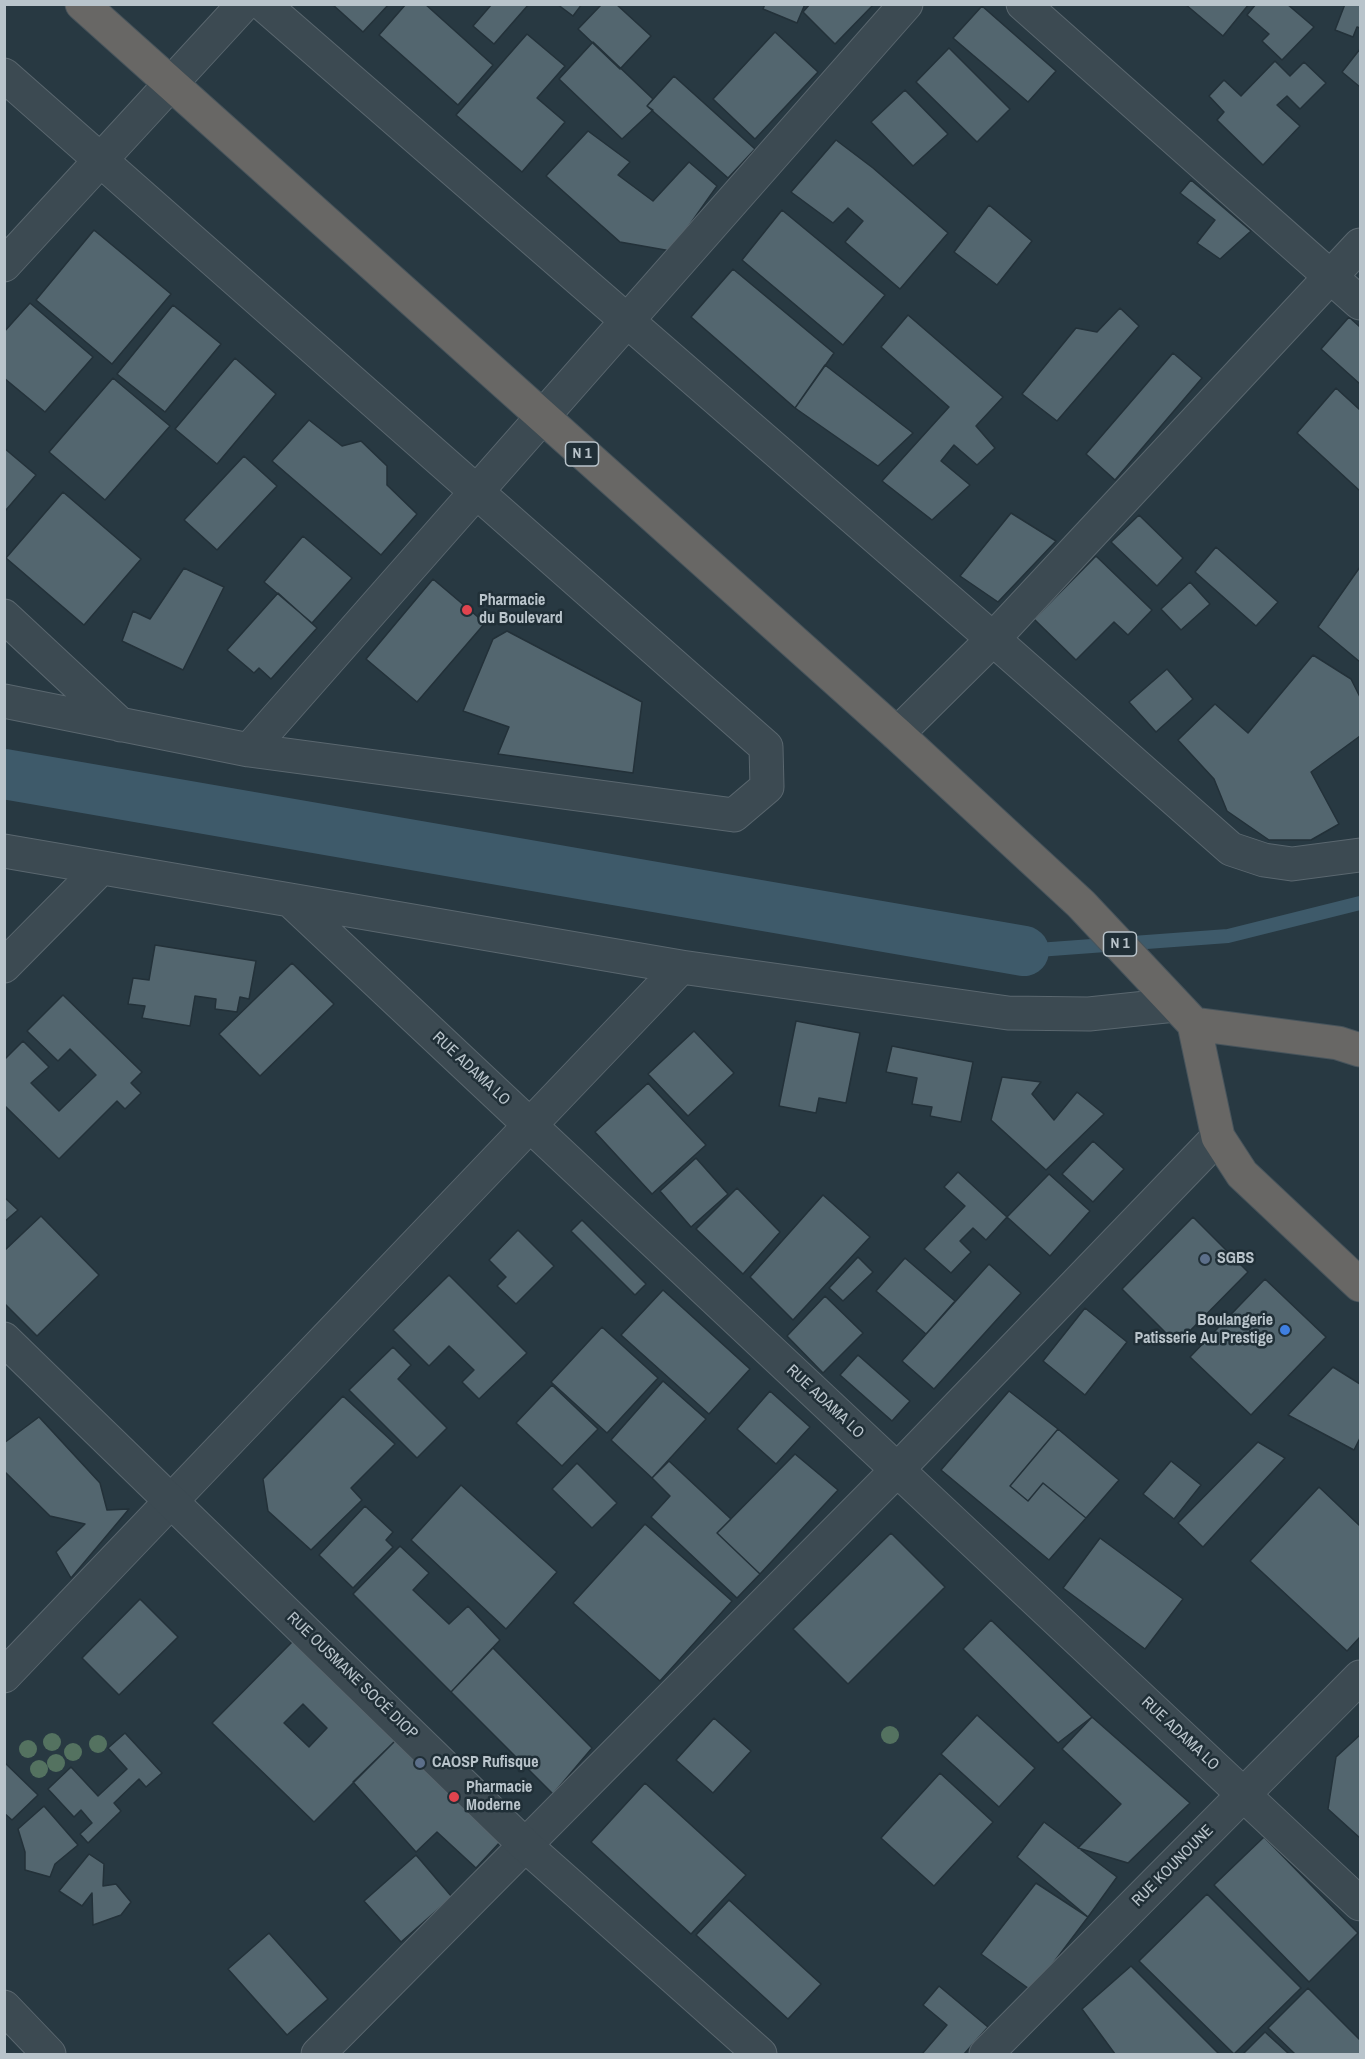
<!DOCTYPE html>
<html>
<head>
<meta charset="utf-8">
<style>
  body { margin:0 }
  #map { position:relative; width:1365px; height:2059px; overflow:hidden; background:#283942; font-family:"Archivo Narrow",sans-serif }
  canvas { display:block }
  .frame { position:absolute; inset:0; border:6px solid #b9c4cb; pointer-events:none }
</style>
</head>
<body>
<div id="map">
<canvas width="1365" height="2059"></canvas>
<div class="frame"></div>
</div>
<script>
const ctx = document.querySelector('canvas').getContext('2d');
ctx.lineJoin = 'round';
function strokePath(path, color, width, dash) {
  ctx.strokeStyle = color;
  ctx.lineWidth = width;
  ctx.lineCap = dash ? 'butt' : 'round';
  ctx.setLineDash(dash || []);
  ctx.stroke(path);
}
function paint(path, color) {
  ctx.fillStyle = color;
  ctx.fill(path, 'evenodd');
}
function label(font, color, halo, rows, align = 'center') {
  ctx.font = font + ' "Archivo Narrow",sans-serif';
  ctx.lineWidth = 5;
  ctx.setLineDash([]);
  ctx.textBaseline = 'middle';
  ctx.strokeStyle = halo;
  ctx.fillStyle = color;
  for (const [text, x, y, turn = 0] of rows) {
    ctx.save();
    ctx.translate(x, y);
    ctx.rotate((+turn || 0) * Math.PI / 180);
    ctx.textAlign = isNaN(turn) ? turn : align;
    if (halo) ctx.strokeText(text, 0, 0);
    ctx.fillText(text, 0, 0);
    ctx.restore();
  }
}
const stream = new Path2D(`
  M1024,951l204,-15 132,-33`);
const canal = new Path2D(`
  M4,774l1020,177`);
const building = new Path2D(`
  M332,4h57l-26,28z
  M406,4h19l68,61 -35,40 -79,-70z
  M492,4h37l-35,40 -21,-18z
  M557,4h25l-9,12z
  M602,4h14l35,32 -31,33 -42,-40z
  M765,4h40l-8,19 -34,-14z
  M810,4h64l-39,40 -32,-32z
  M1185,4h64l-26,32z
  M1256,4h31l27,23 -32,33 -20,-19 7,-7 -22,-19z
  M1345,4h15v24l-3,-1 -4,10 -18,-7z
  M982,6l74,65 -28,31 -75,-64z
  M775,32l43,40 -63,67 -42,-40z
  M527,34l38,32 -28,32 28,24 -43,50 -66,-57z
  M593,42l60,57 -6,7 6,4 -31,29 -63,-60z
  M949,48l61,61 -33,33 -61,-60z
  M1360,49v38l-18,-15z
  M1275,61l15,15 14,-14 22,21 -26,26 -13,-13 -10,9 23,21 -37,39 -46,-45 7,-8 -15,-16 15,-16 17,16z
  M674,76l81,73 -27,29 -81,-72z
  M905,90l43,44 -35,32 -42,-44z
  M588,131l42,31 -12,13 35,26 36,-39 28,24 -46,65 -51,-9 -74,-66z
  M836,140l37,28 75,65 -48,56 -55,-47 18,-21 -15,-13 -15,15 -42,-31z
  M1191,180l60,51 -31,28 -23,-16 18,-23 -35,-27z
  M989,205l43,36 -35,44 -43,-33z
  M782,210l103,85 -42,50 -101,-85z
  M94,230l77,64 -59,70 -76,-64z
  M733,269l101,84 -39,55 -104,-91z
  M30,303l63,54 -48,55 -41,-34v-46z
  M173,305l48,39 -56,68 -48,-38z
  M1120,308l19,18 -82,95 -35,-27 54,-66 21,4z
  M908,315l95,82 -27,29 19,22 -18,17 -23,-20 -13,16 29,24 -38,35 -50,-39 67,-74 -68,-60z
  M1349,317l11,10v57l-39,-35z
  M1173,353l29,25 -87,102 -29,-26z
  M235,358l41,36 -59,70 -42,-35z
  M825,365l88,68 -35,33 -83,-58z
  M113,378l57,48 -65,74 -56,-48z
  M1336,388l24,22v81l-63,-58z
  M309,420l33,26 19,-5 26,25v19l30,29 -36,41 -109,-94z
  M4,448l32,27 -30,35 -2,-1z
  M244,456l33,30 -60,64 -33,-30z
  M63,492l78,67 -57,66 -78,-67z
  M1011,513l45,28 -58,61 -38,-26z
  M1139,515l44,43 -26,28 -46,-44z
  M303,536l49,42 -40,45 -48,-41z
  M1216,547l62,55 -22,24 -61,-54z
  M1096,556l56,54 -24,25 -14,-13 -38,38 -42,-41z
  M1360,567v95l-42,-35z
  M184,568l40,19 -41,83 -61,-29 11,-30 17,8z
  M433,579l52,44 -68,79 -51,-43z
  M1190,582l20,22 -29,26 -20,-21z
  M278,593l39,35 -46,51 -12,-11 -5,5 -27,-23z
  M507,631l135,71 -9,71 -135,-19 11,-27 -46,-16 30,-72z
  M1313,655l38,24 9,18v39l-49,36 28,52 -28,16h-42l-42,-29 -13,-32 -36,-39 37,-36 33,29z
  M1167,669l26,30 -37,33 -27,-30z
  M155,945l101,16 -7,38 -9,-2 -3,15 -22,-3 1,-10 -21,-3 -5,30 -48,-8 3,-12 -17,-2 5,-26 16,2z
  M292,963l42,41 -74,72 -41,-42z
  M63,995l79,77 -11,11 10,10 -16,16 -8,-8 -58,58 -55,-54v-45l19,-19 26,26 -18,16 28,28 37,-36 -26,-26 -12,12 -31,-30z
  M796,1021l64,12 -14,70 -27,-5 -3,15 -37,-7z
  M694,1031l40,42 -46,43 -40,-42z
  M892,1046l81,16 -12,60 -31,-6 2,-9 -20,-3 5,-26 -31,-6z
  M1002,1077l39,5 -9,12 22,26 23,-28 27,22 -58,56 -55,-50z
  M648,1083l58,62 -54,49 -57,-62z
  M1093,1141l31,28 -31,33 -31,-28z
  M696,1158l32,36 -37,33 -31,-36z
  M958,1172l49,45 -21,23 -13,-12 -13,13 11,11 -20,21 -27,-24 41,-43 -21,-19z
  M1049,1174l41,37 -40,45 -43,-39z
  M737,1188l43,44 -37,42 -47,-45z
  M823,1195l47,42 -77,83 -43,-43z
  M4,1197l14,13 -14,12z
  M41,1216l58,59 -62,61 -33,-33v-52z
  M1193,1217l55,55 -71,72 -55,-55z
  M582,1220l64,64 -11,11 -64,-64z
  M518,1230l36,36 -38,38 -19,-18 9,-9 -17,-17z
  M858,1257l15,15 -30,29 -14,-13z
  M905,1258l50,43 -29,33 -50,-43z
  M989,1264l32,29 -87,96 -32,-28z
  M449,1275l78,78 -48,46 -17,-17 12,-12 -25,-24 -20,20 -36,-36z
  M1265,1279l61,58 -75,78 -61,-58z
  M663,1290l87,79 -41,45 -88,-79z
  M825,1296l38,37 -40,40 -36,-37z
  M1085,1308l42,34 -42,53 -42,-34z
  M602,1327l56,51 -51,55 -56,-51z
  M393,1347l18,18 -13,14 49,49 -30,30 -68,-68z
  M858,1355l52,46 -18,20 -52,-46z
  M1333,1367l27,17v54l-6,12 -66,-35z
  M663,1381l43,38 -54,59 -41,-38z
  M552,1385l46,44 -36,37 -46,-43z
  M770,1391l40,36 -34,37 -39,-35z
  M1009,1391l49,38 -48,57 18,15 15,-18 43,35 -37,42 -108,-90z
  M343,1396l52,48 -44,44 11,12 -51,50 -43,-39 -5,-32z
  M39,1417l61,66 7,27 22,-1 -58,69 -15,-26 29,-28 -35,-8 -46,-45v-28z
  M1058,1429l61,51 -33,38 -43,-35 -15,18 -18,-15z
  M1258,1442l27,16 -82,89 -25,-24z
  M795,1454l43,36 -78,84 -43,-41z
  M669,1461l62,58 -14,14 43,41 -23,24 -86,-81 19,-21 -18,-18z
  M1171,1461l30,24 -27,34 -31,-25z
  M577,1463l40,40 -25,25 -40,-39z
  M461,1485l96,87 -51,57 -95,-89z
  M1319,1487l41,39v111l-13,14 -97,-90z
  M365,1506l28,26 -7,8 7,7 -40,41 -34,-33z
  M645,1524l87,77 -72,80 -87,-78z
  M891,1533l54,54 -97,97 -55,-55z
  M1100,1538l83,61 -38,50 -82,-61z
  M400,1546l29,27 -16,17 36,34 19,-18 32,34 -49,52 -98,-98z
  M140,1599l38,38 -59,58 -37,-37z
  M991,1620l101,97 -34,26 -95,-94z
  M294,1640l102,100 -82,82 -102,-99zM303,1704l24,24 -18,19 -25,-24z
  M493,1648l99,100 -39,46 -102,-102z
  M977,1715l58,53 -36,39 -58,-53z
  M1092,1717l98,86 -62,60 -50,-15 43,-44 -59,-55z
  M714,1718l37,33 -38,42 -37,-33z
  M125,1733l37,40 -16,14 -7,-8 -25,24 7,8 -33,32 -8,-9 12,-11 -11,-13 -7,7 -26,-28 23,-22 27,29 29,-27 -19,-21z
  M1360,1735v103l-32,-29 8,-52z
  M396,1740l105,101 -25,27 -39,-36 -21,20 -63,-70z
  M4,1762l34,33 -26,25 -8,-7z
  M940,1773l53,49 -59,64 -53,-48z
  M645,1783l101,92 -55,59 -100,-92z
  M44,1806l34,39 -23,19 -5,13 -25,-7v-18l-7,-23z
  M1044,1822l73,55 -29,40 -71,-60z
  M1264,1837l94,96 -49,49 -95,-97z
  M89,1854l15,10 -1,22 13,-2 15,18 -10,13 -28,10 -1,-32 -10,13 -23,-15z
  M416,1855l36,42 -51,45 -37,-41z
  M1036,1883l52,34 -56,74 -51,-37z
  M1207,1894l94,94 -67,66 -95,-93z
  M729,1900l92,84 -33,35 -92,-84z
  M269,1933l59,66 -41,36 -59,-66z
  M1131,1966l88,88h-104l-33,-45z
  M939,1986l49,41 -24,27h-42l25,-29 -24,-20z
  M1308,1988l52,52v14h-65l-27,-26z
  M1265,2032l24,22h-46z`);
const minor = new Path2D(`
  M263,4l730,635 238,210 33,11 28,4 68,-9
  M1023,4l337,299
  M4,75l762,672 1,40 -33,28 -485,-65 -245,-49
  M4,265l240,-261
  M4,616l117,109
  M897,734l96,-95 367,-394
  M249,750l657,-746
  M4,851l677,116 327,46 81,1 86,-9
  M290,900l1070,1004
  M4,966l97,-98
  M4,1676l677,-709
  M4,2007l45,47
  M318,2054l579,-584 321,-333
  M986,2054l374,-377`);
const tertiary = new Path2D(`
  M4,1339l521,506 235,209`);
const trunk = new Path2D(`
  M82,4l815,730 184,170 113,120 24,113 24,37 118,111
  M1194,1024l144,19 22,7`);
const trees = [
  [890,1735],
  [52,1742],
  [98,1744],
  [28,1749],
  [73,1752],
  [56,1763],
  [39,1769]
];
const markers = [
  [467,610,6,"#e0444e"],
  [1205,1259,6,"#5c6f8a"],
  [1285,1330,6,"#3f7fe0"],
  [420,1763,6,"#5c6f8a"],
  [454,1797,6,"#e0444e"]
];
const shields = [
  [582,454,33],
  [1120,944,33]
];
const shieldNames = [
  ["N 1",582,454],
  ["N 1",1120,944]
];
const poiNames = [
  ["Pharmacie",479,601],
  ["du Boulevard",479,619],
  ["SGBS",1217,1259],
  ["Boulangerie",1273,1321,"right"],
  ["Patisserie Au Prestige",1273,1339,"right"],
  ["CAOSP Rufisque",432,1763],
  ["Pharmacie",466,1788],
  ["Moderne",466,1806]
];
const streetNames = [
  ["RUE ADAMA LO",471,1069,43],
  ["RUE ADAMA LO",825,1402,43],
  ["RUE OUSMANE SOCÉ DIOP",352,1676,44],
  ["RUE ADAMA LO",1180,1734,43],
  ["RUE KOUNOUNE",1173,1866,-45]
];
strokePath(stream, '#3e5a6a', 14);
strokePath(canal, '#3e5a6a', 50);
paint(building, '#53666f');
strokePath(building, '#233139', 1.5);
strokePath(minor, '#5a676f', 35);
strokePath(tertiary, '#5a676f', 35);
strokePath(trunk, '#47545c', 35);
strokePath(minor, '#3c4a52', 33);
strokePath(tertiary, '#3c4a52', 33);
strokePath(trunk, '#686765', 33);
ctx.fillStyle = '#547260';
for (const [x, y] of trees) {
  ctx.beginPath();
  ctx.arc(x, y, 9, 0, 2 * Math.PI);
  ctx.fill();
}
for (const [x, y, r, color] of markers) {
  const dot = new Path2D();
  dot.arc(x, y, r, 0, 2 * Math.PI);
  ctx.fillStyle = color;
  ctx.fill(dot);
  strokePath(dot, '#202f37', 2);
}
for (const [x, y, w] of shields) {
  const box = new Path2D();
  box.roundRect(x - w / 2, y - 12, w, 24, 4.5);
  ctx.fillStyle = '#202f37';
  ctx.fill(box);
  strokePath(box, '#b9c4cb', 1.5);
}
label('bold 15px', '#b9c4cb', null, shieldNames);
label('bold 16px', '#b9c4cb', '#202f37', poiNames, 'left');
label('16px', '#b9c4cb', '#202f37', streetNames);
</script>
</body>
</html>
